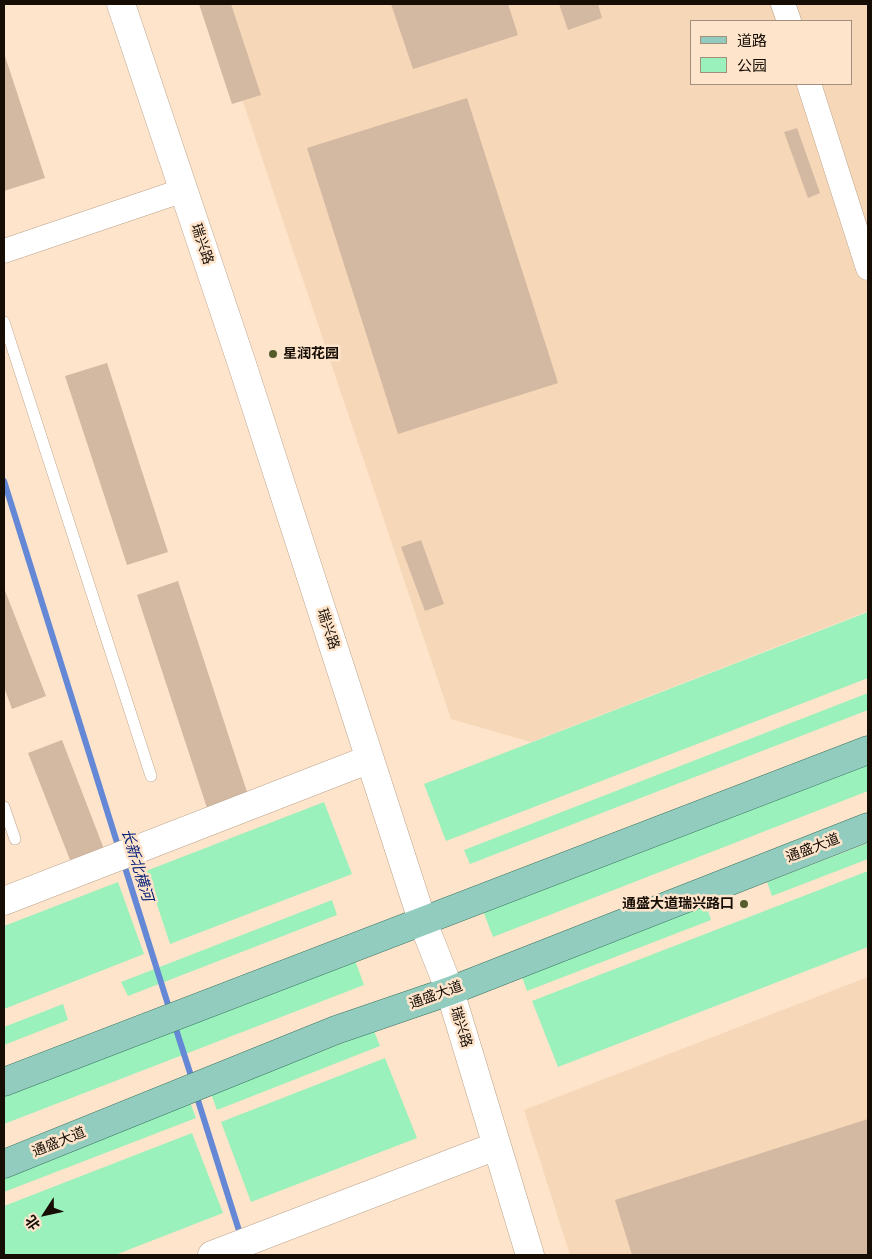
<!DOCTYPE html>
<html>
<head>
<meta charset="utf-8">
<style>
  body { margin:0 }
  #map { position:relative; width:872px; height:1259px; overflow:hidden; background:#fee4cb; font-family:Raleway,"Noto Sans SC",sans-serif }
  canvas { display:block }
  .frame { position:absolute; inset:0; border:5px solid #160d05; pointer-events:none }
  .legend { position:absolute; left:690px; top:20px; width:162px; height:65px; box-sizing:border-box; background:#fee4cb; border:1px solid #a18e7c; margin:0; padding:6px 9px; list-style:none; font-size:15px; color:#160d05 }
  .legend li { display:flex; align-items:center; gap:10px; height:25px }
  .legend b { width:25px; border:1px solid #a18e7c }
  .north { position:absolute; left:20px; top:1189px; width:50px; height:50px; -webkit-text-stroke:4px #fee4cb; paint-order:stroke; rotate:235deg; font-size:14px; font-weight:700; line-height:20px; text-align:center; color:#160d05 }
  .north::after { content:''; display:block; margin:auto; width:18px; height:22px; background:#160d05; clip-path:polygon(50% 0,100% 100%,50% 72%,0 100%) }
</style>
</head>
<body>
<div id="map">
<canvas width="872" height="1259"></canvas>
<div class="frame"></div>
<ul class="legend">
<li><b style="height:6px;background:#92ccbe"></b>道路</li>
<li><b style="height:14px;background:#9af1bb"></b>公园</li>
</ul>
<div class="north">北</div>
</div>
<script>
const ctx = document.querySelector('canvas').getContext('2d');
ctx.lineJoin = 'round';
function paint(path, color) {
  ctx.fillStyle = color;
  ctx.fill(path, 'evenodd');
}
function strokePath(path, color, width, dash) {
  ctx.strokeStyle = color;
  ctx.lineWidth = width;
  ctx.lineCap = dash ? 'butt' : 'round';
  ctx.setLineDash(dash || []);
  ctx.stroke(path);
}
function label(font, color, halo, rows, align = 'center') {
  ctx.font = font + ' Raleway,"Noto Sans SC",sans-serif';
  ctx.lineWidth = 5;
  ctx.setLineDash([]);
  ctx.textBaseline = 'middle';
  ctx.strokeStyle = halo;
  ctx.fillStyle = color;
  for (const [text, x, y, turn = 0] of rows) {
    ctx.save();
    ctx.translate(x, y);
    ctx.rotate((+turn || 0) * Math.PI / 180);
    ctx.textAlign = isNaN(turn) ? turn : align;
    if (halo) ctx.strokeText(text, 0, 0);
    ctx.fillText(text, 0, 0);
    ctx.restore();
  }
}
const built = new Path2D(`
  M210,4h658v607l-337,131 -80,-23zM691,21h160v63h-160z
  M868,977v278h-298l-46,-145z`);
const green = new Path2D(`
  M868,612v66l-422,163 -22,-57z
  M868,693v17l-398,154 -6,-14z
  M868,762v29l-375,146 -10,-26z
  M324,802l28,72 -182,70 -24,-73z
  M868,843v16l-96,37 -5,-14z
  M868,871v76l-310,120 -26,-66z
  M118,882l26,72 -140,55v-83z
  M332,900l5,15 -209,81 -7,-14z
  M706,905l5,15 -184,71 -5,-14z
  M355,960l9,25 -360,139v-28z
  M63,1004l5,16 -64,25v-18z
  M374,1031l6,15 -163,64 -6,-16z
  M385,1058l32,80 -166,64 -30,-80z
  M190,1102l6,16 -192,74v-18z
  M192,1133l31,80 -108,42h-111v-49z`);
const stream = new Path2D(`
  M4,481l115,368
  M123,861l47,150
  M174,1023l19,59
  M196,1094l45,143`);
const building = new Path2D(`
  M199,4h32l30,91 -29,9z
  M391,4h117l10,31 -105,34z
  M559,4h39l4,14 -34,12z
  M4,53l41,125 -41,13z
  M467,98l91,285 -160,51 -91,-286z
  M797,128l23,65 -12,5 -24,-66z
  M107,363l61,189 -41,13 -62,-189z
  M421,540l23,64 -19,7 -24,-64z
  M178,581l71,217 -41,13 -71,-216z
  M4,588l42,108 -34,13 -8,-22z
  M62,740l45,117 -33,13 -46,-117z
  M868,1119v136h-236l-17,-55z`);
const lane = new Path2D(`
  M4,322l147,454
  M4,807l11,32`);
const street = new Path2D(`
  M783,4l6,17
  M809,84l59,184
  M4,251l180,-61`);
const secondary = new Path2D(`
  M121,4l121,360 180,556 28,71 80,264
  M4,901l366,-142
  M212,1255l284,-109`);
const primary = new Path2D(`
  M4,1082l864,-332
  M4,1164l332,-134 114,-39 418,-164`);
const markers = [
  [273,354,5,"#545c2b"],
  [744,904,5,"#545c2b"]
];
const streetNames = [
  ["瑞兴路",202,244,72],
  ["瑞兴路",328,629,72],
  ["通盛大道",813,848,-21],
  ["通盛大道",436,995,-20],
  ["瑞兴路",461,1027,73],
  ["通盛大道",59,1142,-22]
];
const poiNames = [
  ["星润花园",283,354],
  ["通盛大道瑞兴路口",734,904,"right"]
];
const waterNames = [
  ["长新北横河",137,865,73]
];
paint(built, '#f6d7b8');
paint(green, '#9af1bb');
strokePath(stream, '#6488d5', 6);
paint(building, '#d3b8a2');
strokePath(lane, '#bba38b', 12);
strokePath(street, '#bba38b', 25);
strokePath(secondary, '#bba38b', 29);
strokePath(primary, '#377361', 29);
strokePath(lane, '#fff', 11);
strokePath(street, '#fff', 24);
strokePath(secondary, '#fff', 28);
strokePath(primary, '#92ccbe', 28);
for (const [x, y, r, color] of markers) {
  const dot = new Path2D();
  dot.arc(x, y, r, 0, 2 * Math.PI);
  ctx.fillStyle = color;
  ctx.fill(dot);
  strokePath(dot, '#fee4cb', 2);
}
label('14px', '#160d05', '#fee4cb', streetNames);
label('bold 14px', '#160d05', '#fee4cb', poiNames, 'left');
label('italic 15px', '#031e77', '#fee4cb', waterNames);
</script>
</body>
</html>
